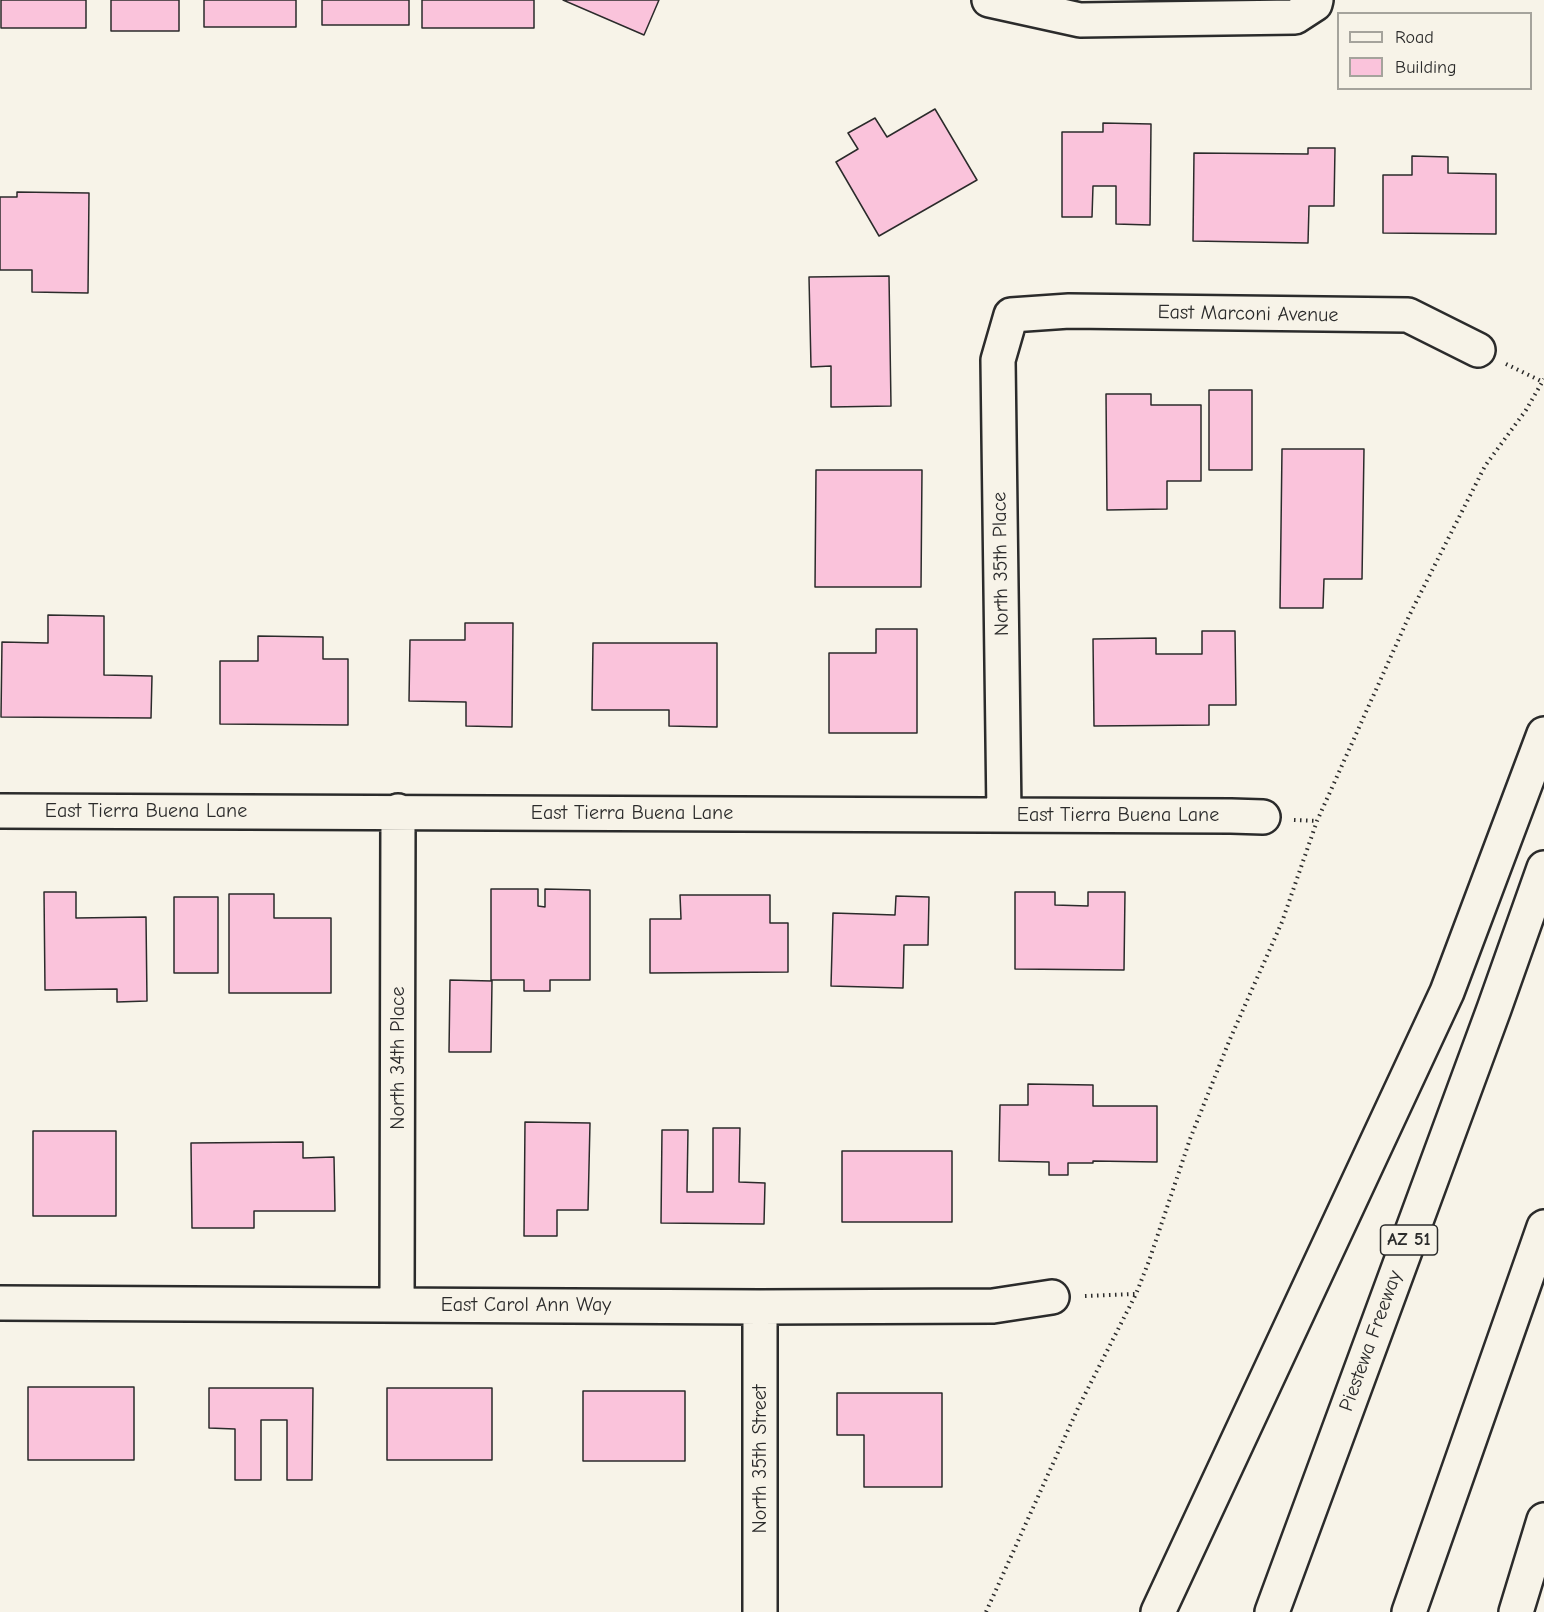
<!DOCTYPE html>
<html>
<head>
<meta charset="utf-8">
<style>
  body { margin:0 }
  #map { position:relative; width:1544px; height:1612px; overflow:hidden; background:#f7f3e8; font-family:"Comic Neue",sans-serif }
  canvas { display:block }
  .legend { position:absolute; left:1337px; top:12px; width:195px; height:78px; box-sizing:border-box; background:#f7f3e8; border:2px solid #a5a39c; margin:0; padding:8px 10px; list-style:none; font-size:18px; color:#2b2b2b }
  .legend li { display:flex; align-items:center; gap:12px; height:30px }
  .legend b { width:30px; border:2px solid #a5a39c }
</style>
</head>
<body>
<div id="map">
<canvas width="1544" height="1612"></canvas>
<ul class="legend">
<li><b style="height:8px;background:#f7f3e8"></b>Road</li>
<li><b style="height:16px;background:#fac3db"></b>Building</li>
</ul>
</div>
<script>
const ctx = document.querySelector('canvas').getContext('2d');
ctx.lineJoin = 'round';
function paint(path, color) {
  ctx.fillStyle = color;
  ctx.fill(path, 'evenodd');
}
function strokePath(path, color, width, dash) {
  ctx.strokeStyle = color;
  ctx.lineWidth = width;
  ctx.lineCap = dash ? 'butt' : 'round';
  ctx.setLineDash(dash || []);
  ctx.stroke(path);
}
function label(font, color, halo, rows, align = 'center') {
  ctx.font = font + ' "Comic Neue",sans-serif';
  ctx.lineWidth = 4.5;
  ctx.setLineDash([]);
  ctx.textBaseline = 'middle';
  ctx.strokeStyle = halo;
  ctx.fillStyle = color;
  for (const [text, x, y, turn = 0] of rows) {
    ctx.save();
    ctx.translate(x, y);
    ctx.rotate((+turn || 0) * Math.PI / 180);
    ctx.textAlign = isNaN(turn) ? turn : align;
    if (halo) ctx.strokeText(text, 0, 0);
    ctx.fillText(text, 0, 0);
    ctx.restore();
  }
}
const building = new Path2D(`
  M1,0h85v28h-85z
  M111,0h68v31h-68z
  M204,0h92v27h-92z
  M322,0h87v25h-87z
  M422,0h112v28h-112z
  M563,0h96l-15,35z
  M935,109l42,71 -98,56 -43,-74 22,-13 -10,-16 27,-15 12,19z
  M1103,123l48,1 -1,101 -34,-1v-38h-23l-1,31h-30v-85h41z
  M1308,148h27l-1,58h-25l-1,37 -115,-2 1,-88 114,1z
  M1412,156l36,1v16l48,1v60l-113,-1v-58h29z
  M17,192l72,1 -1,100 -56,-1v-22h-32v-73h17z
  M889,276l2,130 -60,1v-41l-20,1 -2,-90z
  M1209,390h43v80h-43z
  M1106,394h45v11h50v76h-34v28l-60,1z
  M1282,449h82l-2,130h-38l-1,29h-43z
  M816,470h106l-1,117h-106z
  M48,615l56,1v59l48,1 -1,42 -150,-1 1,-75 46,1z
  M465,623h48l-1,104 -46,-1v-24l-57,-1 1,-61h55z
  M876,629h41v104h-88v-80h47z
  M1202,631h33l1,74h-27v20l-115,1 -1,-87 63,-1v16h46z
  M258,636l65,1v22h25v66l-128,-1v-63h38z
  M593,643h124v84l-48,-1v-16h-77z
  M491,889h47v17l7,1v-18l45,1v90h-40v11h-26v-11h-33z
  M44,892h32v26l70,-1 1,84 -30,1v-13l-72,1z
  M1015,892h40v13l33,1v-14h37l-1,78 -109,-1z
  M229,894h45v24h57v75h-102z
  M680,895h90v28h18v49l-138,1v-54h31z
  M896,896l33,1 -1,48h-24l-1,43 -72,-2 2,-73 62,2z
  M174,897h44v76h-44z
  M450,980l42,1 -1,71h-42z
  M1028,1084l65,1v21h64v56l-64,-1v2h-25v12h-19v-13l-50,-1 1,-56h28z
  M525,1122l65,1 -2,87h-31v26h-33z
  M713,1128h27l-1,54 26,1 -1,41 -103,-1 1,-93h26l-1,62h26z
  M33,1131h83v85h-83z
  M303,1142v16l31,-1 1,54h-81v17h-62l-1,-85z
  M842,1151h110v71h-110z
  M28,1387h106v73h-106z
  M209,1388h104l-1,92h-25v-60h-26v60h-26v-51l-26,-1z
  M387,1388h105v72h-105z
  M583,1391h102v70h-102z
  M837,1393h105v94h-78v-52h-27z`);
const path = new Path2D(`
  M1506,364l37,18
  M1294,820l23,1
  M1085,1296l50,-2
  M986,1612l92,-204 58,-114 13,-33 41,-122 40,-100 52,-117 35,-101 93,-207 75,-148 41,-56 18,-31`);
const minor = new Path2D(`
  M989,0l91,20 215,-3 20,-13 1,-4
  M0,811l1231,5 32,1
  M1004,815l-6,-455 13,-45 58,-4 339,4 70,35
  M0,1303l760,4 233,-1 59,-9
  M397,1304l1,-493
  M760,1307v305`);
const highway = new Path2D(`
  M1158,1612l289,-620 97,-258
  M1272,1612l222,-603 50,-141
  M1409,1612l135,-385
  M1516,1612l28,-92`);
const shields = [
  [1409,1240,57]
];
const shieldNames = [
  ["AZ 51",1409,1240]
];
const streetNames = [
  ["East Marconi Avenue",1248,314,1],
  ["North 35th Place",1001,564,-91],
  ["East Tierra Buena Lane",146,811],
  ["East Tierra Buena Lane",632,813],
  ["East Tierra Buena Lane",1118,815],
  ["North 34th Place",398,1058,-90],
  ["East Carol Ann Way",526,1305],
  ["Piestewa Freeway",1371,1341,-70],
  ["North 35th Street",760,1459,-90]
];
paint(building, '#fac3db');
strokePath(building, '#2b2b2b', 1.5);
strokePath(minor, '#2b2b2b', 38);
strokePath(highway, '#2b2b2b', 38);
strokePath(path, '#2b2b2b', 4, [1.5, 4.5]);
strokePath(minor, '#f7f3e8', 33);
strokePath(highway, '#f7f3e8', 33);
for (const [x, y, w] of shields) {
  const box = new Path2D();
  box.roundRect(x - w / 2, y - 15, w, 30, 4.5);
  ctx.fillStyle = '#f7f3e8';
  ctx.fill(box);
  strokePath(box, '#2b2b2b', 1.5);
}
label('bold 18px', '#2b2b2b', null, shieldNames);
label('20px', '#2b2b2b', '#f7f3e8', streetNames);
</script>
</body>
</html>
